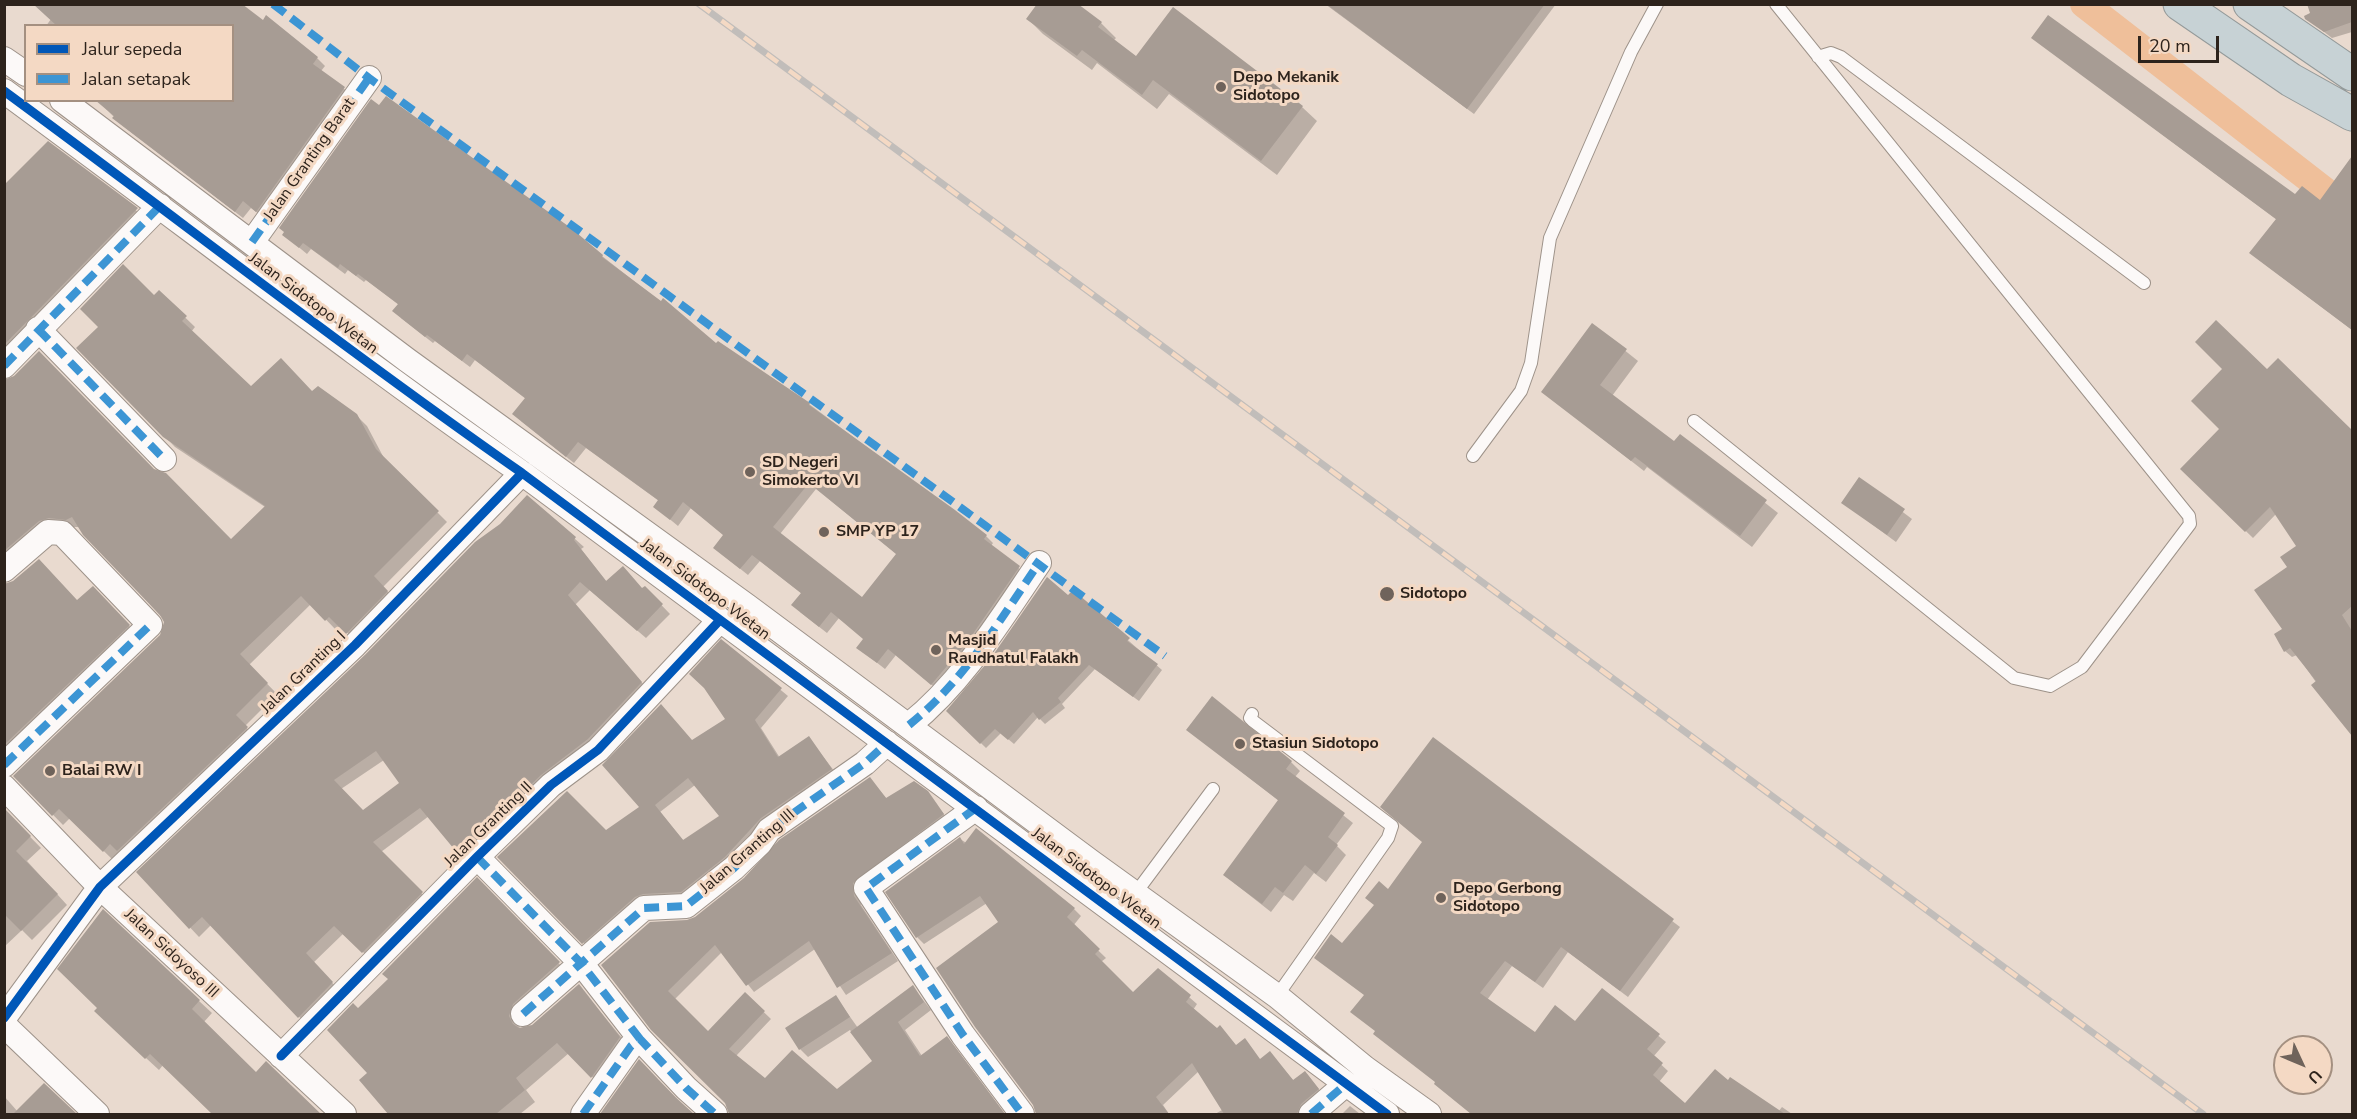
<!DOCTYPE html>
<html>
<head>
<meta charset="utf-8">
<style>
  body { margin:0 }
  #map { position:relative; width:2357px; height:1119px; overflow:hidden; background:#e9dacf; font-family:"Nunito Sans",sans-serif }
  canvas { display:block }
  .frame { position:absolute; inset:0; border:6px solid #2d231c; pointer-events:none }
  .legend { position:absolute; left:24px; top:24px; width:210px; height:78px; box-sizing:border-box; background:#f4d9c4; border:2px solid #a49081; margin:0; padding:8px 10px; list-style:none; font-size:18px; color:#2d231c }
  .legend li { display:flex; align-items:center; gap:12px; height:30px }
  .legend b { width:30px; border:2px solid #a49081 }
  .north { position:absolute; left:2273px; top:1035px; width:60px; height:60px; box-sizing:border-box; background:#f4d9c4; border:2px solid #a49081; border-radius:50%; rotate:134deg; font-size:16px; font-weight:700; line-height:24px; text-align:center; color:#2d231c }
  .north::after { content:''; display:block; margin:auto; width:21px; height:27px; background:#6f635b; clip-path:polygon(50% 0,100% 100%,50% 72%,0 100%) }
  .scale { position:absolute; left:2138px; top:36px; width:81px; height:27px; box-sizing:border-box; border:3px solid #2d231c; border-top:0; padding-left:8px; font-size:18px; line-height:21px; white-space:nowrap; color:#2d231c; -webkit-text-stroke:4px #f4d9c4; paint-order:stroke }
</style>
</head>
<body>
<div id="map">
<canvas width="2357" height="1119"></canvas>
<div class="frame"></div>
<ul class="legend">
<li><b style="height:8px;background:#0057b8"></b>Jalur sepeda</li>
<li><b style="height:8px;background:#3c95d4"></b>Jalan setapak</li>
</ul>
<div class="north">U</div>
<div class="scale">20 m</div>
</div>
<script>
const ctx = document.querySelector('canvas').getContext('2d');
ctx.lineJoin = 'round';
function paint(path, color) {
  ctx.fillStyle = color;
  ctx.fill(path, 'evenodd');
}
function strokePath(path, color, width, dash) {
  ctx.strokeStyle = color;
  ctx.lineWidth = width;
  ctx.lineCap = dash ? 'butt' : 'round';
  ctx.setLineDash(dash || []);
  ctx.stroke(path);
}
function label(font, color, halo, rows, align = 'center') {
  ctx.font = font + ' "Nunito Sans",sans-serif';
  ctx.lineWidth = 6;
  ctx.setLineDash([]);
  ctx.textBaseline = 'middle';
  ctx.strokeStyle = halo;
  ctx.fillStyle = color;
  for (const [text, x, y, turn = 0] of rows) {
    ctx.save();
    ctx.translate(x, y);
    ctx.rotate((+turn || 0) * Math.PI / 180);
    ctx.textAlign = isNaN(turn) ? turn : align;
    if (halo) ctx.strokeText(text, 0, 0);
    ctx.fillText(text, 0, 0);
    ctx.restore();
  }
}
const shadow = new Path2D(`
  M1325,4h231l-82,110z
  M2309,4h43v28l-20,6 -26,-20 6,-4z
  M266,17l51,41 8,8 -4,5 31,24 -88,123 -13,-10 -8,10 -121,-93 -25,-25h135v-74h-186l5,-7 212,3z
  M1028,19l73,4 15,15 -3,3 24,17 165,49 15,14 -40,54 -108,-81 -12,15 -60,-46 -5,7 -49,-36z
  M2033,38l263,158 25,6 31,-44v172l-94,-71 19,-39z
  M48,143l99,76 -143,146v-179z
  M284,235l318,21 114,89 93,59 177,132 7,7 -2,3 35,28 -87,117 -43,-36 -11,14 -27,-21 7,-9 -26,-21 -12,15 -27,-21 2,-18 -42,-33 -12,14 -25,-20 2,-19 -34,-28 -13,18 -23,-19 4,-6 -73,-53 -12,15 -53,-42 5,-22 -51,-39 -5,7 -35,-26 -2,2 -32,-25 -2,-13 -33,-25 -2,2 -16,-12 -3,4 -34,-25 -4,5zM816,489l82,66 -36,44 -82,-65z
  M159,292l36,35 -4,5 60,56 62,5 43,22 11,11 18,34 62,62 -64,65 14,14 -40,41 -17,-16 -4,4 -25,-26 -62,61 28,29 -32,32 11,12 -143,122 -43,-42 -7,7 -48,-49 146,-140 4,-15 -85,-94h-20l-56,42v-189l149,90 82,75 30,-38 -90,-60 -97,-99z
  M1593,325l45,36 -26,35 62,48 6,-8 98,77 -26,34 -105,-80 -3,4 -101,-79z
  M2278,360l74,72v302l-55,-79 -5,2 -7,-6 -1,-21 5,-63 9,-21 -22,-32 -23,24 -71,-69 39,-40 3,-60 43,2z
  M1859,479l53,40 -16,23 -53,-39z
  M528,497l56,50 -3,2 26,33 36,8 2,-2 25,26 -24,24 -56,-48 -15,15 75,87 -182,171 -39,-47 -48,36 49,50 -58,59 -28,-28 -31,30 28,29 -33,34 -97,-101 -12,12 -61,-65 363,-347zM384,760l17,24 -38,28 -22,-23z
  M92,588l44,45 -132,119v-162l74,12z
  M1073,592l89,78 -23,31 -44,-32 -33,35 3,4 -20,16 -7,-7 -24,27 -13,-11 -15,15 -38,-37z
  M721,641l67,55 -27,32 19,30 29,-20 29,38 -150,122 -98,51 -91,-92 107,-25 35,-24 52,-66 34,-22zM695,785l26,32 -37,24 -24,-29z
  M1188,730l103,32 9,9 -5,6 58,46 -17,22 10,10 -20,27 -12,-9 -21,28 -9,-6 -13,17 -37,-29 45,-82z
  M1433,739l247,188 -52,70 -60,-45 -25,36 -31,-22 -25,34 48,34 41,-11 26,-33 64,52 -13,15 15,14 -9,11 26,24 43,-24 50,30 4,-5 10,7h-311l-106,-80 2,-2 -12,-36 -23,-51 46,-54 36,-48z
  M870,779l17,20 40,-6 23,29 -90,68 1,15 37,56 -52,34 -31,-46 -61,43 -32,-40 -47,47 34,34 37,-38 25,24 -35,37 30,24 71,11 37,-30 -24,-31 -42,27 -8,-8 36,-52 22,31 55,-41 18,23 -26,20 17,26 32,-10 51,68h-276l1,-4 -4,-7 -74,-74 35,-107 9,-4z
  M4,810l37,38 -14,13 40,44 -35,35 -10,-10 -18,17z
  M960,839l114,70 7,7 -8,10 33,32 -5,4 32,33 25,-25 39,34 -4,6 43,36 25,14 9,-7 24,28 13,-7 18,23 -18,17h-92l7,-4 -23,-39 -36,34 6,9h-132l-37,-192 -13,-19 -63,41 -7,-7z
  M477,879l93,96 -46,40 -5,14 14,-3 46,-40 52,63 -28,39 -34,-35 -43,37 9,12 -15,12h-131l-28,-34 8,-6 -11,-64 32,-31z
  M103,912l109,101 -9,10 53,51 11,-11 52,51h-106l-50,-49 -4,5 -51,-47 -9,-15z
  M639,1061l54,53h-91z
  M44,1085l30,29h-70v-18l14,16z
  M1350,1106l10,8h-18z`);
const canal = new Path2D(`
  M2084,4l268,208`);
const building = new Path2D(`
  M33,4h209l21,16 3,-5 52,42 -5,7 32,23 -89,125 -13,-11 -8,11 -123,-94 2,-2 -19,-16h137v-74h-175z
  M1037,4h41l24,18 -4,5 38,29 37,-49 130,99 -42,55 -108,-81 -11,15 -60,-45 -5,6 -51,-37z
  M1326,4h219l-78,105z
  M2307,4h45v18l-28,10 -19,-13 -1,-3 6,-3z
  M2048,15l247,179 7,-8 18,14 32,-44v174l-103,-77 27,-34 -245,-181z
  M386,96l185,132 32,27 -1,2 59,44 2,-3 53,45 2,-2 92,62 -1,2 146,105 32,25 -3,4 36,27 -52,75 -37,44 -43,-36 -11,14 -21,-15 7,-9 -32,-27 -12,15 -28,-22 10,-12 -49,-38 -12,14 -27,-21 10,-13 -40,-33 -13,18 -17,-13 5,-7 -80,-58 -12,15 -54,-43 13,-16 -58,-44 -5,7 -35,-26 -2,2 -33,-26 6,-7 -40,-30 -2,2 -16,-12 -2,4 -35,-25 -4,5 -17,-13 2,-3 -5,-4 92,-129 8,6zM809,483l87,71 -34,43 -89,-70z
  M48,141l90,67 -134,137v-160z
  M123,264l31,31 5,-5 28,26 -5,5 69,65 30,-28 31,33 6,-5 39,28 19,35 63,62 -65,65 14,15 -42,43 -17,-17 -4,4 -24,-25 -61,58 28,29 -32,32 12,12 -131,124 -7,-7 -7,8 -44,-43 -7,7 -39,-40 147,-141 4,-13 -4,-7 -77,-80 -11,-18 -6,3 -17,-2 -10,3 -35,30v-171l10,-4 25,-25 115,118 12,4 65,66 34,-33 -102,-69 -87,-89 22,-21 -18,-18z
  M2216,320l51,49 11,-11 74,72v176l-10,9 10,16v105l-41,-51 5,-4 -26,-33 -6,4 -10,-18 8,-5 -28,-39 33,-23 -7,-10 16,-11 -26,-39 -25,25 -65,-63 39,-40 -28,-28 31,-32 -27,-27z
  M1592,323l35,26 -27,36 74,56 6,-7 87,66 -27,36 -105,-79 -4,4 -90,-69z
  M1859,477l46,32 -18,26 -46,-32z
  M527,495l49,42 -2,3 32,41 17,-15 19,22 3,-2 18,18 -26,27 -57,-49 -12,13 74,87 -54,57 -47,36 -82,80 -39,-47 -47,34 50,50 -61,61 -28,-27 -28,27 27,29 -35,36 -96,-101 -13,12 -53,-57 229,-217 110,-113 25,-18zM376,751l23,32 -36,27 -29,-30z
  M39,559l38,41 16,-14 37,39 -126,120v-161l9,-3z
  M1047,577l21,18 5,-5 57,48 -3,3 31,23 -25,33 -44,-32 -31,33 3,4 -22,18 -6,-8 -25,28 -13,-11 -15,15 -34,-33 45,-53z
  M721,639l61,49 -27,32 23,37 31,-21 23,33 -71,49 -36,39 -44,35 -38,2 -8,3 -53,47 -85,-87 70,-66 39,39 33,-23 -37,-42 59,-61 31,36 33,-21 -21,-31 -15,-14zM688,778l31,38 -36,24 -28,-35z
  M1212,696l80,65 -6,8 59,44 -17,24 10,8 -22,29 -11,-9 -22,28 -8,-6 -13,17 -39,-29 55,-75 -92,-70z
  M1433,737l241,182 -54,72 -59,-44 -26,35 -30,-21 -25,32 55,39 20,-27 20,16 27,-33 58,46 -13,15 16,14 -10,12 32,28 30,-34 13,11 2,-3 55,37h-314l-37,-30 1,-2 -62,-48 2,-3 -25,-19 14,-17 -50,-37 17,-24 11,9 32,-38 -9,-7 14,-17 9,8 34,-47 -42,-35z
  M870,777l16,21 28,-17 14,10 16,23 -91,69 1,13 38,57 -55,35 -28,-47 -63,45 -31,-41 -47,46 40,40 37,-39 20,19 -36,38 36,29 27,-28 45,39 35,-28 -22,-29 63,-47 11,17 -26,20 22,34 27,-20 58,78h-276l-4,-11 -74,-73 -50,-65 49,-43 37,-2 8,-3 49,-39 35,-38z
  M4,808l27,28 -15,15 42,43 -37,37 -17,-17z
  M976,828l99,80 -8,9 33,32 -5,5 38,38 25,-24 33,27 -5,7 31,26 3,-3 16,20 9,-7 15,21 10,-8 23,29 12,-9 14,18 -18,15 -4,10h-73l-32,-51 -36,34 13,17h-133l-3,-9 -58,-78 -39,-59 62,-46 -18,-26 -64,42 -31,-46 75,-55 4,7z
  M477,877l83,85 -47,42 -4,12 4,8 6,4 13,-3 47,-41 41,53 -29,41 -34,-35 -41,35 9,12 -29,24h-108l-29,-34 8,-7 -40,-43 26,-27 5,5 30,-29 -6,-5z
  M103,909l97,91 -8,9 64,63 10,-11 55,53h-109l-62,-60 -5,5 -51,-48 3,-3 -40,-39z
  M836,995l14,22 -51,33 -14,-22z
  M639,1059l37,39 18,16h-94z
  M44,1083l33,31h-64z`);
const lane = new Path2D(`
  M1818,57l13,-4 10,4 303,226
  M1694,421l320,257 36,8 32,-19 108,-143 -1,-8 -413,-512
  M1473,456l48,-65 10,-28 19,-125 81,-186 26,-48
  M1252,714l-2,4 3,3 139,105 -4,12 -111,158
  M1135,894l78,-105`);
const street = new Path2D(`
  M4,59l22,15
  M4,91c173,127 342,259 518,382l865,641
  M62,100l345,260 340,246 344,256 186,134 88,72 64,46
  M252,242l117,-164
  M38,329l126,130
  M4,366l156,-160
  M4,570l44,-38 14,1 88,92 -146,140
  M909,725c54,-43 91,-105 130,-162
  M4,787l96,100 244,227
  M976,808l-110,80 97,147 59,79
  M477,857l104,106 59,76
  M523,1014l121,-106 42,-2 48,-38 26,-25 9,-13 96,-67 22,-20
  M4,1018l96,-131 255,-242 167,-172
  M4,1025l93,89
  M281,1056l196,-199 74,-72 47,-35 122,-130
  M583,1114l48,-68 9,-7 46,49 29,26
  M1311,1114l35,-30`);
const highway = new Path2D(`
  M2180,4l111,76 61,34
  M2250,4l102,70`);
const rail = new Path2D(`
  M699,4l1504,1110`);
const quiet = new Path2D(`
  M273,4l96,74 796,578
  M252,242l117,-164
  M38,329l126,130
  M4,366l156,-160
  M909,725c54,-43 91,-105 130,-162
  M4,765l146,-140
  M976,808l-110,80 97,147 59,79
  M477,857l104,106 59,76
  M523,1014l121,-106 42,-2 48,-38 26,-25 9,-13 96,-67 22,-20
  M583,1114l48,-68 9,-7 46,49 29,26
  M1311,1114l35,-30`);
const cycleway = new Path2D(`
  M4,91c173,127 342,259 518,382l865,641
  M4,1018l96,-131 255,-242 167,-172
  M281,1056l196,-199 74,-72 47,-35 122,-130`);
const markers = [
  [1221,87,6,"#6f635b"],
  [750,472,6,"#6f635b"],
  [824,532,6,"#6f635b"],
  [1387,594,8,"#6f635b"],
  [936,650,6,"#6f635b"],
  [1240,744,6,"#6f635b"],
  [50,771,6,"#6f635b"],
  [1441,898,6,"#6f635b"]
];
const poiNames = [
  ["Depo Mekanik",1233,78],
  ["Sidotopo",1233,96],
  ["SD Negeri",762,463],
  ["Simokerto VI",762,481],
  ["SMP YP 17",836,532],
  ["Sidotopo",1400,594],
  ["Masjid",948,641],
  ["Raudhatul Falakh",948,659],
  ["Stasiun Sidotopo",1252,744],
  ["Balai RW I",62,771],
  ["Depo Gerbong",1453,889],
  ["Sidotopo",1453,907]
];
const streetNames = [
  ["Jalan Granting Barat",310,160,-55],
  ["Jalan Sidotopo Wetan",313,304,37],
  ["Jalan Sidotopo Wetan",705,590,37],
  ["Jalan Granting I",304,673,-44],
  ["Jalan Granting II",489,825,-44],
  ["Jalan Granting III",748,852,-41],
  ["Jalan Sidotopo Wetan",1096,879,37],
  ["Jalan Sidoyoso III",171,954,43]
];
paint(shadow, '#0003');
strokePath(canal, '#efbf9a', 28);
paint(building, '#a79c94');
strokePath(lane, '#9d9289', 14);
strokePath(street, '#9d9289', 26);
strokePath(highway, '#949a9a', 35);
strokePath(lane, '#fcf9f8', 12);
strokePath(street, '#fcf9f8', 24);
strokePath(highway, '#c7d2d5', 33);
strokePath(rail, '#c1bdba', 7);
strokePath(rail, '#f4d9c4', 4.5, [14]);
strokePath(quiet, '#3c95d4', 8, [15, 8]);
strokePath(cycleway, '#0057b8', 9);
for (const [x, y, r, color] of markers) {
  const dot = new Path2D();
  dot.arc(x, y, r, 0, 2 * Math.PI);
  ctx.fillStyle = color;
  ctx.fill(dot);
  strokePath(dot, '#f4d9c4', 2);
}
label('bold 16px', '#2d231c', '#f4d9c4', poiNames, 'left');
label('16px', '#2d231c', '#f4d9c4', streetNames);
</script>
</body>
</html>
